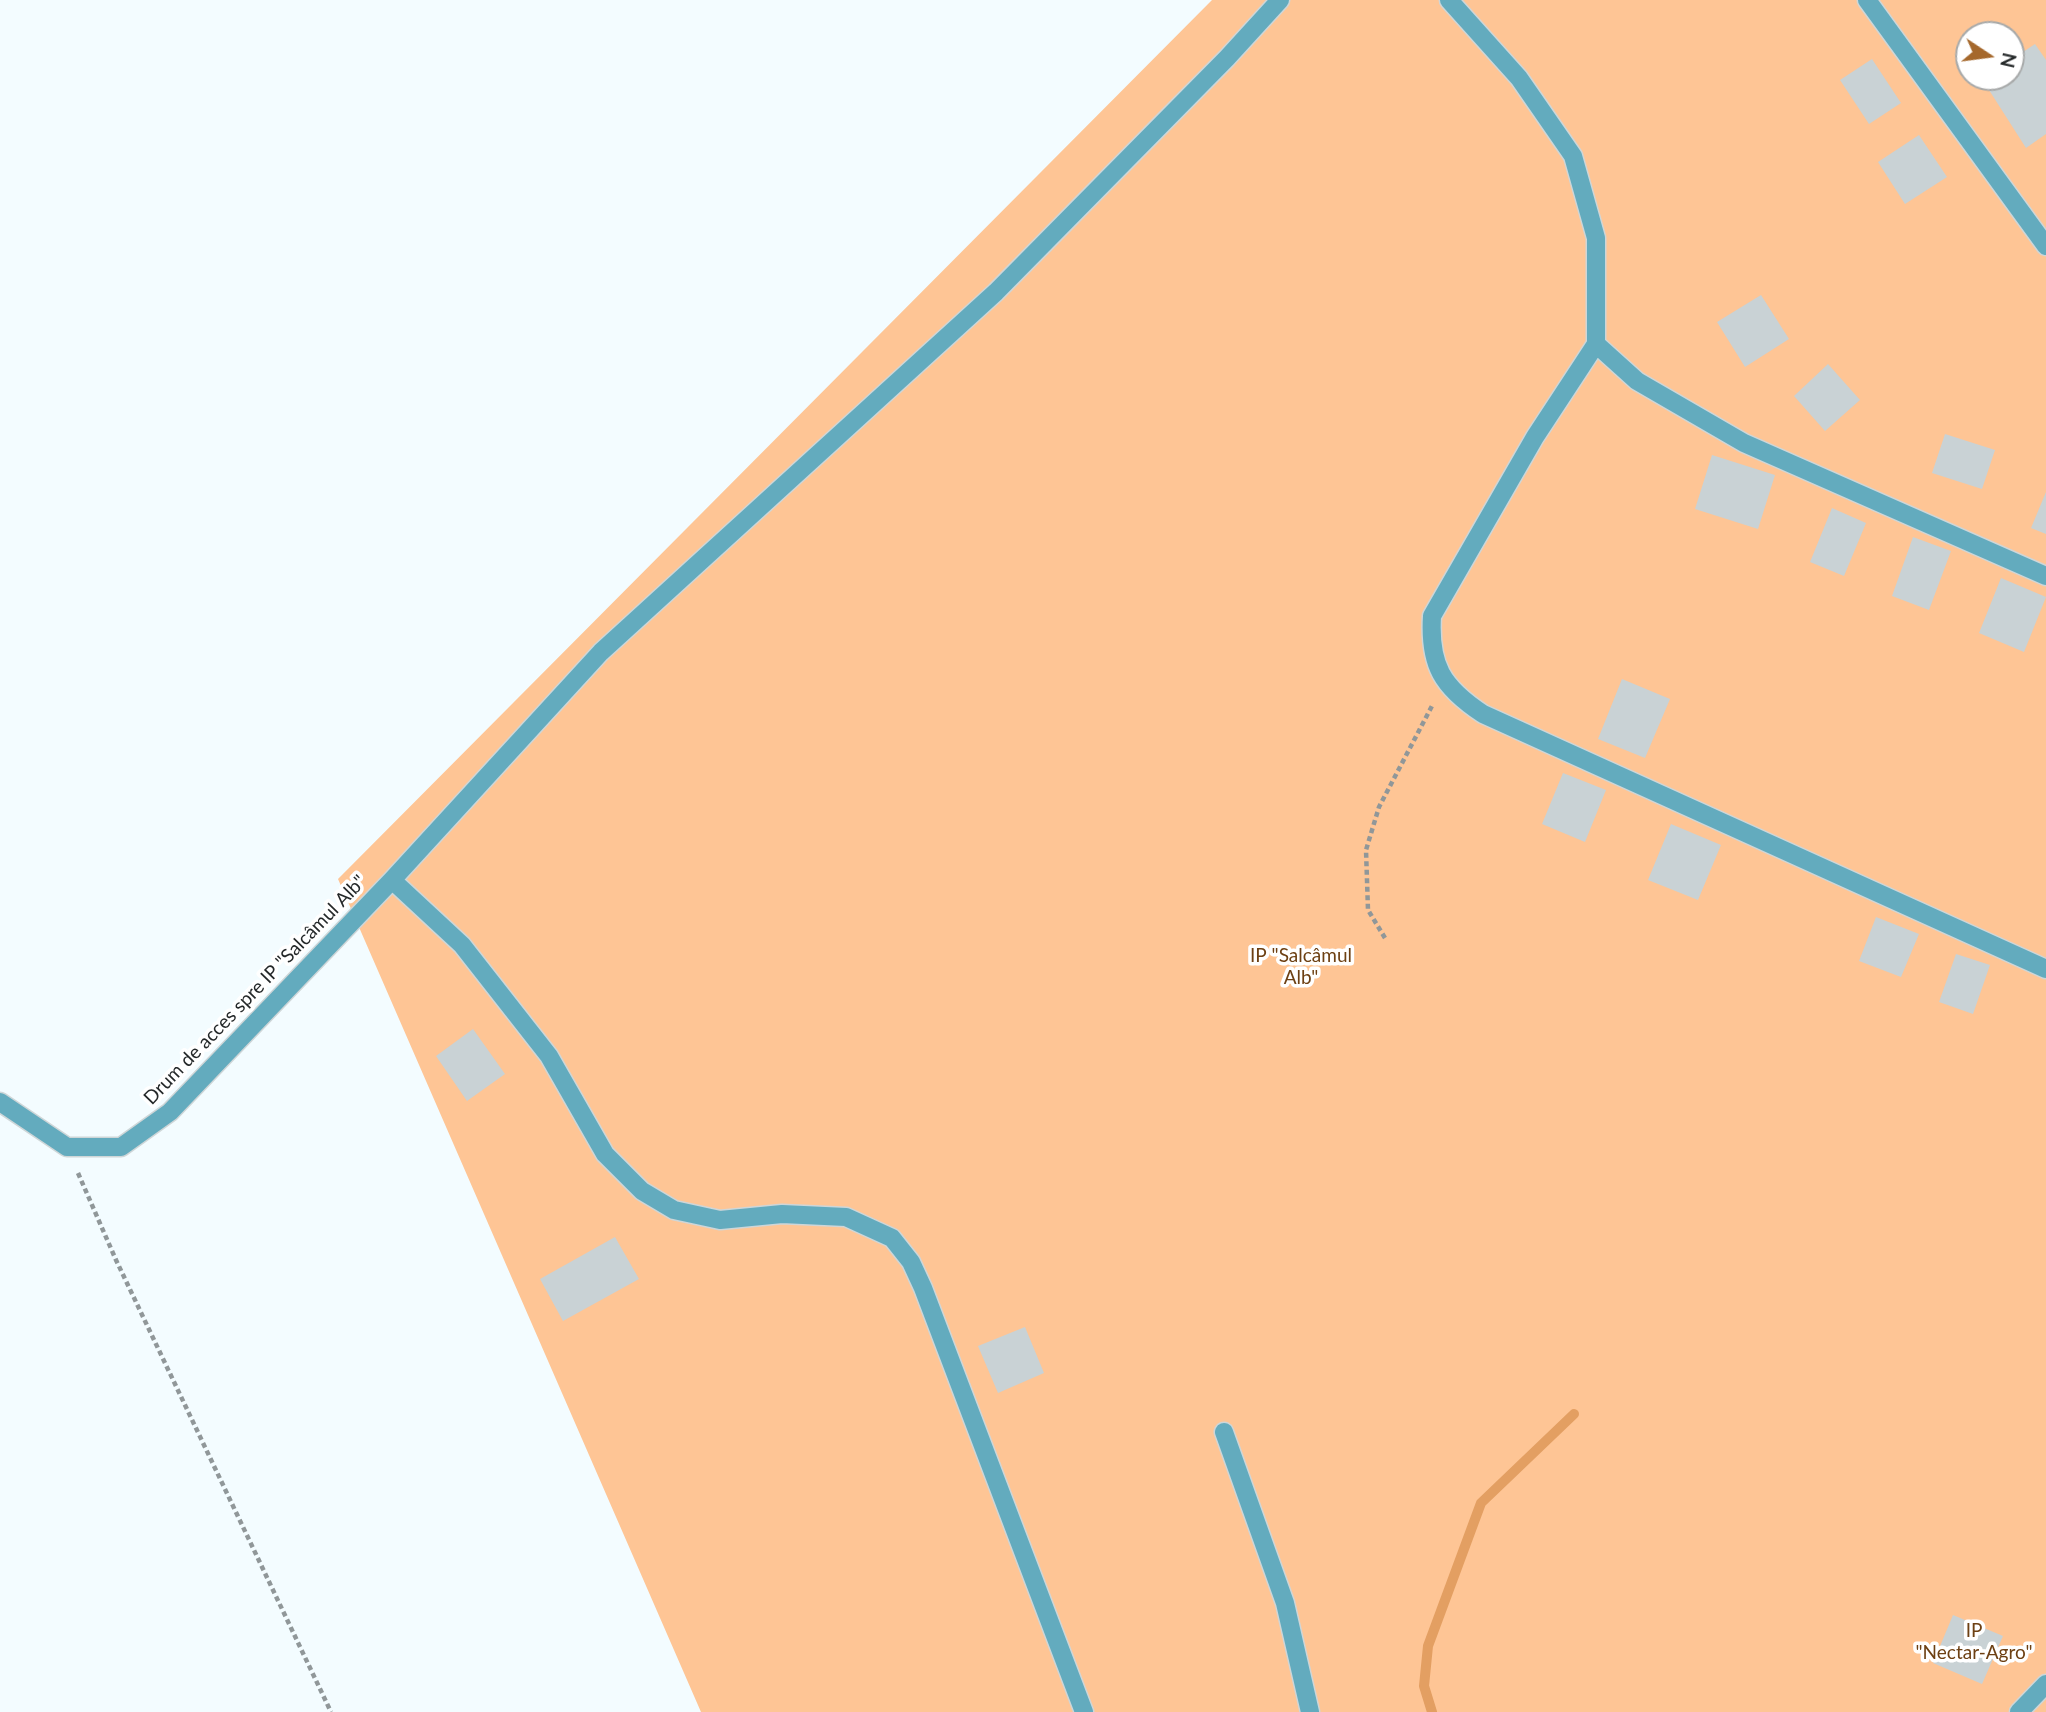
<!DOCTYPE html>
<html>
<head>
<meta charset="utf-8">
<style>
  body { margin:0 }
  #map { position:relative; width:2046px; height:1712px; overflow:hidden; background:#f3fcff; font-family:Lato,sans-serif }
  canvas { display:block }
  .north { position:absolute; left:1955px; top:21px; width:70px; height:70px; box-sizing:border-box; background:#fff; border:2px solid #a7a9a9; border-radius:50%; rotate:103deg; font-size:19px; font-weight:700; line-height:28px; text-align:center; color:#242829 }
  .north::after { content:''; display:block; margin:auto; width:24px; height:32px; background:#a5682c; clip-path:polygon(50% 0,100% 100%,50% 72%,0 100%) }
</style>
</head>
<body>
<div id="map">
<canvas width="2046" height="1712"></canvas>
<div class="north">N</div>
</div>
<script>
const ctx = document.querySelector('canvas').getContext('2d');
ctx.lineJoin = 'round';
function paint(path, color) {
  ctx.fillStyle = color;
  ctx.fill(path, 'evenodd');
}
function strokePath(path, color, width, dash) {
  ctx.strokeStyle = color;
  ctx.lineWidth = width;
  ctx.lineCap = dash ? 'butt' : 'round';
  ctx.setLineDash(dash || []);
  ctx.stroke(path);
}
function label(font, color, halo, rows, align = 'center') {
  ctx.font = font + ' Lato,sans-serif';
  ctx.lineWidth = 7;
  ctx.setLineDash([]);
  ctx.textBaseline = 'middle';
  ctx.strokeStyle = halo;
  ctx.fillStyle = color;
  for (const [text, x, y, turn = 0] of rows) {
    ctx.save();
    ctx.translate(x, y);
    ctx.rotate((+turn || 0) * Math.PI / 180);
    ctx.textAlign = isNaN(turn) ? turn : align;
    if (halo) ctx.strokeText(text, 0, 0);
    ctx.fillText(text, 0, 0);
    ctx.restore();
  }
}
const green = new Path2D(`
  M1212,0h834v1712h-1345l-363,-833zM1969,35h42v42h-42z`);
const stream = new Path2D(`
  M1432,1712l-8,-26 4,-40 53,-143 93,-89`);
const building = new Path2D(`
  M2035,44l11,16v74l-20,14 -44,-69 29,-2v-17z
  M1872,59l29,44 -32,21 -29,-44z
  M1919,135l28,42 -42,27 -27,-42z
  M1761,295l28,44 -44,28 -28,-45z
  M1828,364l32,36 -35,31 -31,-35z
  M1945,434l50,16 -13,39 -50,-16z
  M1712,455l63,20 -17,54 -63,-20z
  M2046,492v42l-15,-6z
  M1832,508l34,15 -22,53 -34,-14z
  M1913,537l38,14 -22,59 -37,-14z
  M2001,578l45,19 -22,55 -45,-19z
  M1622,679l48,20 -25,59 -47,-19z
  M1563,773l43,17 -21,52 -43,-18z
  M1671,824l50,21 -23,55 -50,-20z
  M1876,917l43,17 -18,43 -42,-16z
  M1956,954l34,11 -17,49 -34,-12z
  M473,1029l32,45 -38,27 -31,-45z
  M615,1237l24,42 -76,42 -23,-42z
  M1025,1327l19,46 -46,20 -20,-47z
  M1953,1615l50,21 -21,48 -49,-21z`);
const path = new Path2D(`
  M1385,938l-17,-28 -2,-60 13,-43 54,-103
  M78,1173l38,87 215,452`);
const street = new Path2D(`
  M1449,0l70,78 54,78 23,82v106l-61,93 -103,179c-3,49 10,71 51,98l563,255
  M1867,0l179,246
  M1596,344l41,37 107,62 302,133
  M392,880l70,65 87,111 56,98 37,37 32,19 46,10 62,-6 64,3 46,21 19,24 12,26 161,424
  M0,1102l67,45h54l49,-35 222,-232 209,-228 395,-360 231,-234 53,-58
  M1224,1432l61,171 25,109
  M2019,1712l27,-28`);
const parkNames = [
  ["IP \"Salcâmul",1301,956],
  ["Alb\"",1301,978],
  ["IP",1974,1631],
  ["\"Nectar-Agro\"",1974,1653]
];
const streetNames = [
  ["Drum de acces spre IP \"Salcâmul Alb\"",255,990,-46]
];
paint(green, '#fec595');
strokePath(stream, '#e39f62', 10);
paint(building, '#c9d2d5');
strokePath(street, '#ced6d8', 21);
strokePath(path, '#909799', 4.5, [5, 3.5]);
strokePath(street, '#63abbe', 18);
label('19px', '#6d4013', '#fff', parkNames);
label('19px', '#242829', '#fff', streetNames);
</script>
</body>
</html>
